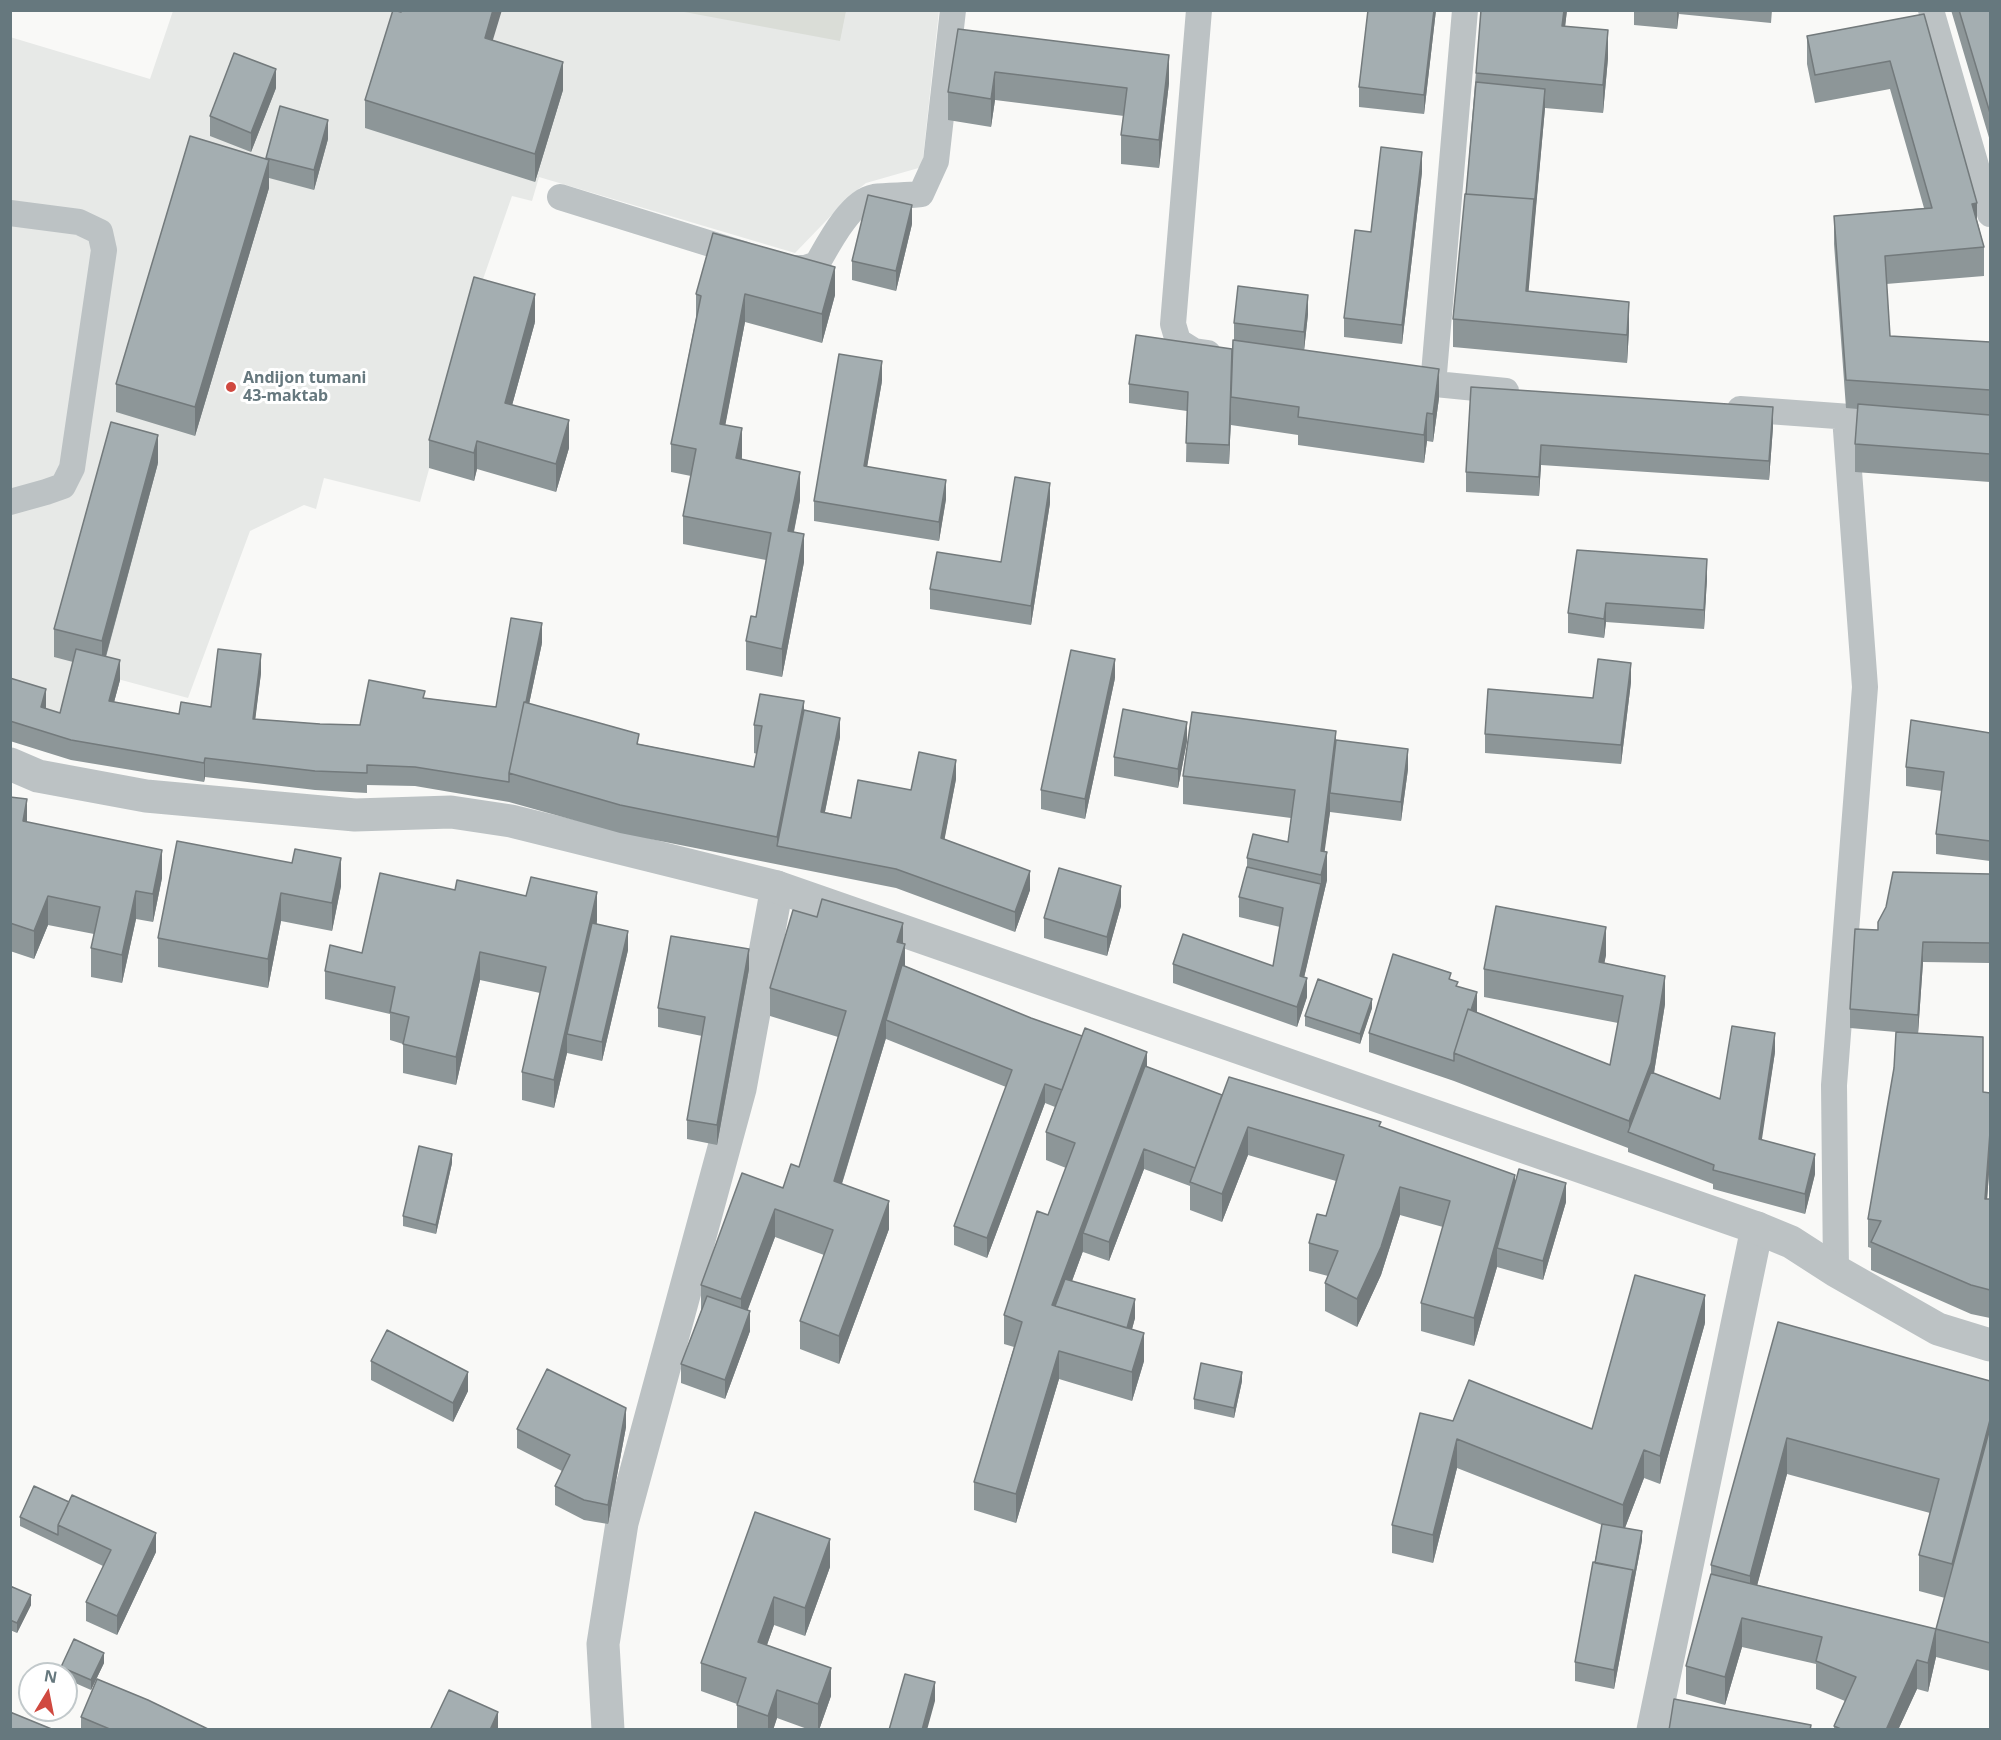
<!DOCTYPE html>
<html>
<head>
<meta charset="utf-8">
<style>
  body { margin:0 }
  #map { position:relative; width:2001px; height:1740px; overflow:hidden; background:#f9f9f7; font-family:"Noto Sans",sans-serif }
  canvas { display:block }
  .frame { position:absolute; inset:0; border:12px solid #66787e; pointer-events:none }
  .north { position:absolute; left:18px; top:1662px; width:60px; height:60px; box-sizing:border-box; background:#fff; border:2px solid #c2c9cb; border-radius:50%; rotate:10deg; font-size:16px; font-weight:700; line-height:24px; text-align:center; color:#66787e }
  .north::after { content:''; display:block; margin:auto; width:21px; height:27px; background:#d04940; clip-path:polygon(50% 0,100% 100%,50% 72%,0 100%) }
</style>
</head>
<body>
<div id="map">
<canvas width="2001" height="1740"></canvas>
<div class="frame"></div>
<div class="north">N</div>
</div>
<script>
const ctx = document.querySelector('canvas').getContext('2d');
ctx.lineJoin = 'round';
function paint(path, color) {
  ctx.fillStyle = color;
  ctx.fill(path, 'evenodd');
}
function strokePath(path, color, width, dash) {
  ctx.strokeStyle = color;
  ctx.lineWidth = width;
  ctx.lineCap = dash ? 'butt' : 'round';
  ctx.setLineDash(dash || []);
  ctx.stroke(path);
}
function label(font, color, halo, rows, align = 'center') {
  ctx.font = font + ' "Noto Sans",sans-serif';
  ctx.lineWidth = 6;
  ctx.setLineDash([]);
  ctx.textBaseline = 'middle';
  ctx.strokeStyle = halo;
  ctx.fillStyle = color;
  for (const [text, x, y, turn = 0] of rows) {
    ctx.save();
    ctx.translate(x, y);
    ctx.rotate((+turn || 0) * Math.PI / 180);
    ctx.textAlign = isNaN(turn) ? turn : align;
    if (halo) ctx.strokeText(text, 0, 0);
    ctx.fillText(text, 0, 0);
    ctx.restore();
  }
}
const built = new Path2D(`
  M173,11h766l-17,156 -56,16 -15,12 -56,58 -256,-76 -7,24 -20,-5 -38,109 -54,197 -96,-24 -8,31 -12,-4 -54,26 -62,167 -111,-30 -17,64 -50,8v-703l140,42z`);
const green = new Path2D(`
  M679,11l167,-1v1l-6,30z`);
const service = new Path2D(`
  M1199,10l-26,314 5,17 16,10 14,2
  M1931,10l59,204
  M560,197l183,57
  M10,213l69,9 21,10 4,18 -32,218 -9,18 -17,6 -36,10
  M787,268h18l12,-4c11,-19 33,-63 57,-67 15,-2 32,-1 47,-3l15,-33 17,-151
  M1405,381l101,10
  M1433,385l32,-375
  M1740,409l152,11
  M1836,1271l-2,-186 31,-398 -20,-270`);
const minor = new Path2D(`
  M608,1730l-5,-86 19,-121 118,-434 37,-202
  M1653,1730l104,-502`);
const tertiary = new Path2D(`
  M10,764l28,12 108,20 209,19 96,-3 60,9 266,66 980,341 34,14 45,29 102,58 52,16`);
const wall = new Path2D(`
  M1368,10h68l-12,104 -65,-7v-20z
  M1481,10h86l-2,16 43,32 -5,55 -58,-5 -17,184 101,38 -2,33 -174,-16v-28l13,-125z
  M1634,10h138l-1,13 -92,-9 -2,15 -43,-4z
  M1951,10h39v131z
  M1924,14l60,233v29l-98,8 4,52 100,6v140l-135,-10v-28l3,-35 -12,-1 -12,-164v-28l90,-8 -34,-119 -75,14 -8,-39v-28z
  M958,29l211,54 -10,85 -38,-4v-29l3,-19 -129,-16 -4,27 -43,-7v-28z
  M493,40l70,50 -28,92 -170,-54v-28z
  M276,88l-25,64 -41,-16v-20z
  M328,139l-14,51 -45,-12v10l-74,248 -79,-24v-28l150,-226z
  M1422,172l-20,172 -58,-7v-19l27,-86z
  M912,224l-16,67 -44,-11v-19z
  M713,233l122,62 -13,48 -77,-21 -20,103 17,31v3l58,41 -6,32 10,30 -22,115 -36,-7v-29l10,-24 10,-57 -83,-16v-28l8,-40 -20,-4v-28l25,-126v-24z
  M1308,314l-4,36 135,48 -6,44 -6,-1 -3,22 -126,-18v-10l-67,-10v-8l-2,47 -43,-2 1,-51 -58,-8v-19l103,-35 2,-9v-17z
  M535,322l-23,83 57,43 -13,44 -79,-23 -3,12 -45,-13v-28z
  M882,381l-15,85 79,33 -7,42 -125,-20v-20z
  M1471,387l302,40 -4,53 -228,-15 -2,31 -73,-4v-20z
  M158,463l-52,194 14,23 -6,22 65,12 32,-7 50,-34 -6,46 65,5 40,1 65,-27 71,9 46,-64 -13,61 110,40 115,23 3,-13 -3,-1v-28l50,-15 36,27 -15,75 26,6 60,-28 45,-11 -12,61 86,50 -15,42 -119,-44 -276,-55 -111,-31 -94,-16 -48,-1v8l-52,-3 -110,-13 -1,5 -133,-22 -61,-19v-63l36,31 14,4 13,-51 -19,-5v-28z
  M1050,503l-19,122 -101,-16v-20l71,-27z
  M1577,550l130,28 -3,51 -98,-7 -2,16 -36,-5v-20z
  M1115,678l-30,141 -44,-10v-19z
  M1631,682l-10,82 -136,-11v-19l108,-36z
  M1990,733v128l-54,-7v-20l6,-43 -36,-5v-19z
  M1336,740l72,29 -7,52 -71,-9 -6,39 3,29 -23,97 3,20 -10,30 -124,-44v-19l100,2 7,-39 -41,-10v-20l8,-30v-9l41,-16 3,-24 -108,-14v-28z
  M1187,741l-9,47 -64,-12v-19z
  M10,797l17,25 135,56 -9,44 -17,-3 -14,64 -31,-6v-29l3,-14 -46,-9 -14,34 -24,-8z
  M177,841l164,45 -9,45 -51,-10 -13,67 -110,-21v-29z
  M1990,874v89l-67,-1 -5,71 65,59 7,1v67l-3,39h3v119l-19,-4 -100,-44v-22l-3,-1v-28l26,-151 2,-36 -46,-4v-19l28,-79z
  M455,890l142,30v4l31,26 -26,111 -35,-8 -13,55 -32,-8v-28l18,-79 -60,-13 -24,105 -53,-12v-29l-13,-4v-26l-65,-15v-28l37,-18z
  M1121,906l-14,50 -63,-18v-20z
  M903,943l2,23 242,101 75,28 159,32 134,58 51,17 -23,78 -46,-13 -23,79 -53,-15v-28l22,-76 -43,-12 -19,60 -24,52 -32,-16v-28l3,-7 -19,-5v-28l17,-27 10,-35 -88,-26 -26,67 -32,-12v-24l-46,-17 -35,92 -26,-9v-1l-11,30 63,37 -3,11 12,32 -12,40 -73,-22 -43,144 -42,-13v-28l40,-135 -10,-3v-29l44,-100 18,-47 -20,-8v-28l9,-25 -10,-4 -58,155 -33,-13v-19l52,-139 -120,-48v-1l-44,146 47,45 -50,135 -39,-15v-28l24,-66 -49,-18 -28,74 3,20 -25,68 -44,-16v-19l20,-53v-26l98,-118 39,-130 -68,-21v-28z
  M1606,955l-2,8 61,41 -11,69 66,26 55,-47 -14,88 54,34 -10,40 -92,-25v-5l-85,-32v-4l-174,-67 -85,-29v-19l82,-54 26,33 -1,1 134,52 8,-42 -134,-26v-28z
  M749,969l-32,176 -30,-6v-19l15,-84 -44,-9v-19z
  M1372,1008l-12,36 -55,-18v-10z
  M452,1163l-16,71 -33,-8v-10z
  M1778,1322l212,59v290l-54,-14 -8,35 -11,-3 -19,41h-64v-4l11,-25 -29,-12v-25l-74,-17 -17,58 -39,-11v-28l25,-92v-9zM1787,1474l143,39 -11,42v36l26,7 -9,31 -179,-44z
  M1705,1323l-45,161 -16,-6 -19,50 17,12 -28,149 -39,-8v-19l27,-137 -145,-57 -24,95 -41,-10v-28l61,-104 139,8z
  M371,1361l97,30 -15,31 -82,-42z
  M1242,1381l-8,37 -40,-9v-10z
  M626,1427l-18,97 -24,-4 -29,-15v-19l7,-15 -45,-23v-19z
  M34,1486l122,66 -39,83 -31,-14v-19l17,-36 -83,-40v-9z
  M755,1512l75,55 -25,69 -31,-11 -7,20 64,51 -12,34h-9l-33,-12 -4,12h-36v-26l-36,-13v-28z
  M10,1586l21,19 -14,28 -7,-3z
  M104,1663l-13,27 -25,-11v-5h-5v-7z
  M81,1717l129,13h-129z`);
const shadedWall = new Path2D(`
  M493,10h9l-17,56v-28z
  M1434,10h2l-12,104v-19z
  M1564,10h3l-5,44v-28z
  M1677,10h2l-2,19z
  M1608,30v28l-5,55v-28z
  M1169,55v28l-10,85v-28z
  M563,62v28l-28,92v-28z
  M276,69v19l-25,64v-19z
  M995,72v28l-4,27v-28z
  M1545,89v19l-19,212v-29z
  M328,120v19l-14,51v-20z
  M1422,152v20l-20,172v-19z
  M269,160v28l-74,248v-29z
  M1977,203v28l-5,-27z
  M912,205v19l-16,67v-20z
  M835,267v28l-13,48v-29z
  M535,294v28l-30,109v-28z
  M745,294v28l-25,131v-29z
  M1308,295v19l-4,37v-19z
  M1629,302v28l-2,33v-28z
  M882,361v20l-18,104v-19z
  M1439,369v29l-6,44v-28z
  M1231,398v19l-2,47v-19z
  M1773,407v20l-4,53v-19z
  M1427,413v28l-3,22v-28z
  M569,420v28l-13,44v-28z
  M742,428v28l-6,30v-28z
  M158,435v28l-56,207v-29z
  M477,441v28l-3,12v-28z
  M1541,445v20l-2,31v-19z
  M800,472v28l-12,60v-29z
  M946,480v19l-7,42v-19z
  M1050,483v20l-19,122v-19z
  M804,534v28l-22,115v-28z
  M1707,559v19l-3,51v-19z
  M1606,603v19l-2,16v-19z
  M542,623v20l-28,132 -3,-1z
  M261,654v19l-8,65v-19z
  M1115,659v19l-30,141v-20z
  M120,660v20l-11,41v-20z
  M1631,663v19l-10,82v-19z
  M46,689v20l-5,-2z
  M804,701v29l-27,116v-9z
  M840,718v19l-19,94v-19z
  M1187,722v19l-9,47v-19z
  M1336,731v28l-6,34v19l-8,59 5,-19v28l-27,115v-19l21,-92v-33z
  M1408,749v20l-7,52v-19z
  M205,758v19l-1,5v-19z
  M956,760v19l-15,79v-20z
  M27,799v29l-4,-7z
  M162,850v28l-9,44v-28z
  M341,858v28l-9,45v-28z
  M1030,871v19l-15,42v-20z
  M1121,886v20l-14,50v-19z
  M136,891v28l-14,64v-28z
  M597,892v28l-26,115 -4,-1v19l-13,55v-28z
  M281,893v28l-13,67v-29z
  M48,896v29l-14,34v-28z
  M903,923v28l-6,-9z
  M1606,927v28l-7,36v-29z
  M628,931v19l-26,111v-19z
  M1923,942v20l-5,72v-19z
  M905,944v28l-19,48v18l-52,171v-28z
  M749,949v20l-32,176v-20z
  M480,952v28l-24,105v-28z
  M1665,976v28l-14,87 -22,42v-12z
  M1307,978v19l-10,30v-20z
  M1477,992v20l-15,44 -6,-2z
  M1372,999v9l-12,36v-10z
  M1775,1033v19l-16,107v-20z
  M1147,1052v28l-64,153v18l-24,65 -7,-11z
  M1045,1084v19l-58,155v-20z
  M1248,1127v28l-26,67v-28z
  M1990,1132v28l-5,67v-28z
  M1144,1149v20l-35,92v-19z
  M452,1154v9l-16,71v-9z
  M1815,1154v20l-10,40v-20z
  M1515,1175v28l-18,45v19l-23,79v-28z
  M1566,1183v19l-23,78v-19z
  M1400,1187v28l-19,60 -24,52v-28z
  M889,1201v28l-50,135v-28z
  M775,1209v28l-34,91v-29z
  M1705,1295v28l-45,161v-28z
  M1135,1299v19l-10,37v-19z
  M750,1311v20l-25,68v-19z
  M1144,1333v28l-12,40v-29z
  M1059,1351v28l-43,144v-29z
  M468,1372v19l-15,31v-19z
  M1242,1372v9l-8,37v-10z
  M626,1408v19l-18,97v-19z
  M1990,1420v36l-38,144v-36z
  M1787,1438v36l-37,138v-36z
  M1457,1439v29l-24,95v-28z
  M1644,1450v28l-21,55v-28z
  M1642,1531v9l-28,149v-19l19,-100z
  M156,1533v19l-39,83v-19z
  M830,1539v28l-25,69v-28z
  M31,1595v10l-14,28v-10z
  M774,1597v28l-16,45v-28z
  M1742,1618v29l-17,58v-28z
  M1936,1629v28l-8,35v-29z
  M104,1653v10l-13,27v-10z
  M1917,1660v29l-19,41h-12z
  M831,1668v28l-12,34h-1v-26z
  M935,1682v19l-8,29h-5z
  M777,1690v28l-4,12h-5v-14z
  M498,1712v18h-8z`);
const building = new Path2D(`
  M393,10l8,2v-2h92l-8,28 78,24 -28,92 -170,-54z
  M1368,10h66l-10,85 -65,-8z
  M1481,10h83l-2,16 46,4 -5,55 -127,-12z
  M1959,10h31v103z
  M1924,14l53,189 -5,1 12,43 -99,9 5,80 100,6v48l-144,-10 -12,-164 98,-8 -42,-147 -75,14 -8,-39z
  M958,29l211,26 -10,85 -38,-5 6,-47 -132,-16 -4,27 -43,-7z
  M234,53l42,16 -25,64 -41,-17z
  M1476,82l69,7 -11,119v-9l-68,-5z
  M280,106l48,14 -14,50 -48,-12z
  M190,136l79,24 -74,247 -79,-23z
  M1381,147l41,5 -20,173 -58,-7 11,-88 16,2z
  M1465,194l69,5 -8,92 103,11 -2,33 -174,-16z
  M868,195l44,10 -16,66 -44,-10z
  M713,233l122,34 -13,47 -77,-20 -25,130 22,4 -6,30 64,14 -12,59 16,3 -22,115 -36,-8 5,-25 5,1 15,-84 -88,-17 13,-67 -25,-5 30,-148 -5,-2z
  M474,277l61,17 -30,109 64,17 -13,44 -79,-23 -3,12 -45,-13z
  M1238,286l70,9 -4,37 -70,-9z
  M1136,335l96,14 -3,96 -43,-2 2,-51 -59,-8z
  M1233,340l206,29 -6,45 -6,-1 -3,22 -126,-18 1,-10 -68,-10z
  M839,354l43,7 -18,105 82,14 -7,42 -125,-21z
  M1471,387l302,20 -4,54 -228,-16 -2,32 -73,-5z
  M1858,404l132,11v39l-135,-10z
  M111,422l47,13 -56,206 -48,-12z
  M1015,477l35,6 -19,123 -101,-17 7,-37 64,10z
  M1577,550l130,9 -3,51 -98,-7 -2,16 -36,-6z
  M511,618l31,5 -16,79h-2l-15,71v9l-94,-15 -48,-2v8l-52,-2 -110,-13 -1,5 -133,-23 -61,-19v-43l36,11 -5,18 19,6 16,-64 44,11 -11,41 70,13 2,-12 30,5 7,-58 43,5 -8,65 67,5 40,1 9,-45 56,11 -2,7 73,9z
  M1071,650l44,9 -30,140 -44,-9z
  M1598,659l33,4 -10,82 -136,-11 3,-45 105,9z
  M760,694l44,7 -27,136 -157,-32 -111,-32 15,-71 115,32 -2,10 117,23 8,-41 -8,-1z
  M1123,709l64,13 -9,47 -64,-12z
  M804,710l36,8 -19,94 30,6 7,-38 53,10 8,-38 37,8 -15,78 89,33 -15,41 -119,-43 -119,-23z
  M1192,712l144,19 -15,120 6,1 -6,23 -74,-17 6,-24 35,8 7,-52 -112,-14z
  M1911,720l79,13v108l-54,-7 8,-62 -38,-5z
  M1336,740l72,9 -7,53 -71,-9z
  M10,797l17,2 -4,22 139,29 -9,44 -17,-3 -14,64 -31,-7 9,-41 -52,-11 -14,35 -24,-8z
  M177,841l115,22 3,-14 46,9 -9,45 -51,-10 -13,66 -110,-21z
  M1247,867l74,17 -21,92 7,2 -10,29 -124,-43 10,-30 90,32 10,-58 -44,-11z
  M1059,868l62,18 -14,51 -63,-19z
  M1893,872l97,2v69l-67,-1 -5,73 -68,-6 5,-80 23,1v-8l8,-15z
  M380,873l75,17 2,-10 69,16 5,-19 66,15 -43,188 -32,-8 24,-105 -66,-15 -24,105 -53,-13 6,-27 -19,-5 5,-25 -70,-16 5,-26 32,8z
  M822,899l81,24 -6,19 8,2 -71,237 55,20 -50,135 -39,-15 33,-91 -58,-21 -34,90 -40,-14 41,-112 41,15 8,-24 8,3 47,-156 -76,-23 23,-78 24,7z
  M1496,906l110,21 -7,35 66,14 -14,87 -22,58 -175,-68 14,-44 142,56 13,-69 -139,-27z
  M592,923l36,8 -26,111 -35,-8z
  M671,936l78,13 -32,176 -30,-5 18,-103 -47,-9z
  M1393,954l58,19 -2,6 9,3 -2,4 21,6 -6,18 -3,-1 -14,44v8l-85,-28z
  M902,965l129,53 51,18 -20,54 -17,-6 -58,154 -33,-12 58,-156 -126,-50z
  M1318,979l54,20 -12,35 -55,-18z
  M1732,1026l43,7 -16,106 56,15 -10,40 -92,-24 1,-5 -86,-33 23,-60 69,27z
  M1085,1028l62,24 -95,253 92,28 -12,39 -73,-21 -43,143 -42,-12 48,-160 -18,-7 33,-104 11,4 27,-72 -29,-11z
  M1896,1032l87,5v55l7,1v39l-5,67h5v91l-19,-5 -100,-43 10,-21 -13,-2 26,-151z
  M1145,1066l77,29 -27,73 -51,-19 -35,93 -26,-9z
  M1229,1077l152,45 -2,4 136,49 -41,143 -53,-15 29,-102 -50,-14 -19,60 -24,52 -32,-16 13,-32 -29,-8 8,-29 9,2 18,-61 -96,-28 -26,67 -32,-12z
  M419,1146l33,8 -16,71 -33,-9z
  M1519,1169l47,14 -23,78 -46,-13z
  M1635,1275l70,20 -45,161 -16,-6 -21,55 -166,-66 -24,96 -41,-10 28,-112 33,8 16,-41 123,49z
  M1065,1279l70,20 -8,29 -72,-22z
  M707,1296l43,15 -25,69 -44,-16z
  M1778,1322l212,59v39l-38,144 -33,-9 20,-76 -152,-41 -37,138 -39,-11z
  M387,1330l81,42 -15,31 -82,-42z
  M1201,1363l41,9 -8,36 -40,-9z
  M547,1369l79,39 -18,97 -24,-5 -29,-14 15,-31 -53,-26z
  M1990,1428v215l-54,-14z
  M34,1486l35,16 -11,23v10l-38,-18z
  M72,1495l84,38 -39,83 -31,-14 25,-52 -53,-25z
  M755,1512l75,27 -25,69 -31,-11 -16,45 73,26 -13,36 -41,-14 -9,26 -31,-11 9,-27 -45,-15z
  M1602,1524l40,7 -9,49v-10l-38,-7z
  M1593,1562l40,8 -19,100 -39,-8z
  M1711,1574l225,55 -8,34 -11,-3 -31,70h-43l-9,-4 22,-49 -40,-16 6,-24 -80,-19 -17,59 -39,-11z
  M10,1586l21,9 -14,28 -7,-3z
  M74,1639l30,14 -13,27 -30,-13z
  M905,1674l30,8 -13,48h-33z
  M97,1679l51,21 62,30h-98l-31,-13z
  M449,1690l49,22 -8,18h-60z
  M1674,1699l137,26 -1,5h-141z
  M10,1712l44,18h-44z`);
const markers = [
  [231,387,6,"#d04940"]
];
const poiNames = [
  ["Andijon tumani",243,378],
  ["43-maktab",243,396]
];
paint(built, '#e7e9e7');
paint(green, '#daddd7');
strokePath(service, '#bcc2c4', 26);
strokePath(minor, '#bcc2c4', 33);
strokePath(tertiary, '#bcc2c4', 33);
paint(wall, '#8d9698');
paint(shadedWall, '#737a7c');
paint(building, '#a4aeb1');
strokePath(building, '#737a7c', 1.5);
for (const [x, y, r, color] of markers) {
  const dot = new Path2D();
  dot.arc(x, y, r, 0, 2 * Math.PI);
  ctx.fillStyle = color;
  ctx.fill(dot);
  strokePath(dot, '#fff', 2);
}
label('bold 16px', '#66787e', '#fff', poiNames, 'left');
</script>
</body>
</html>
